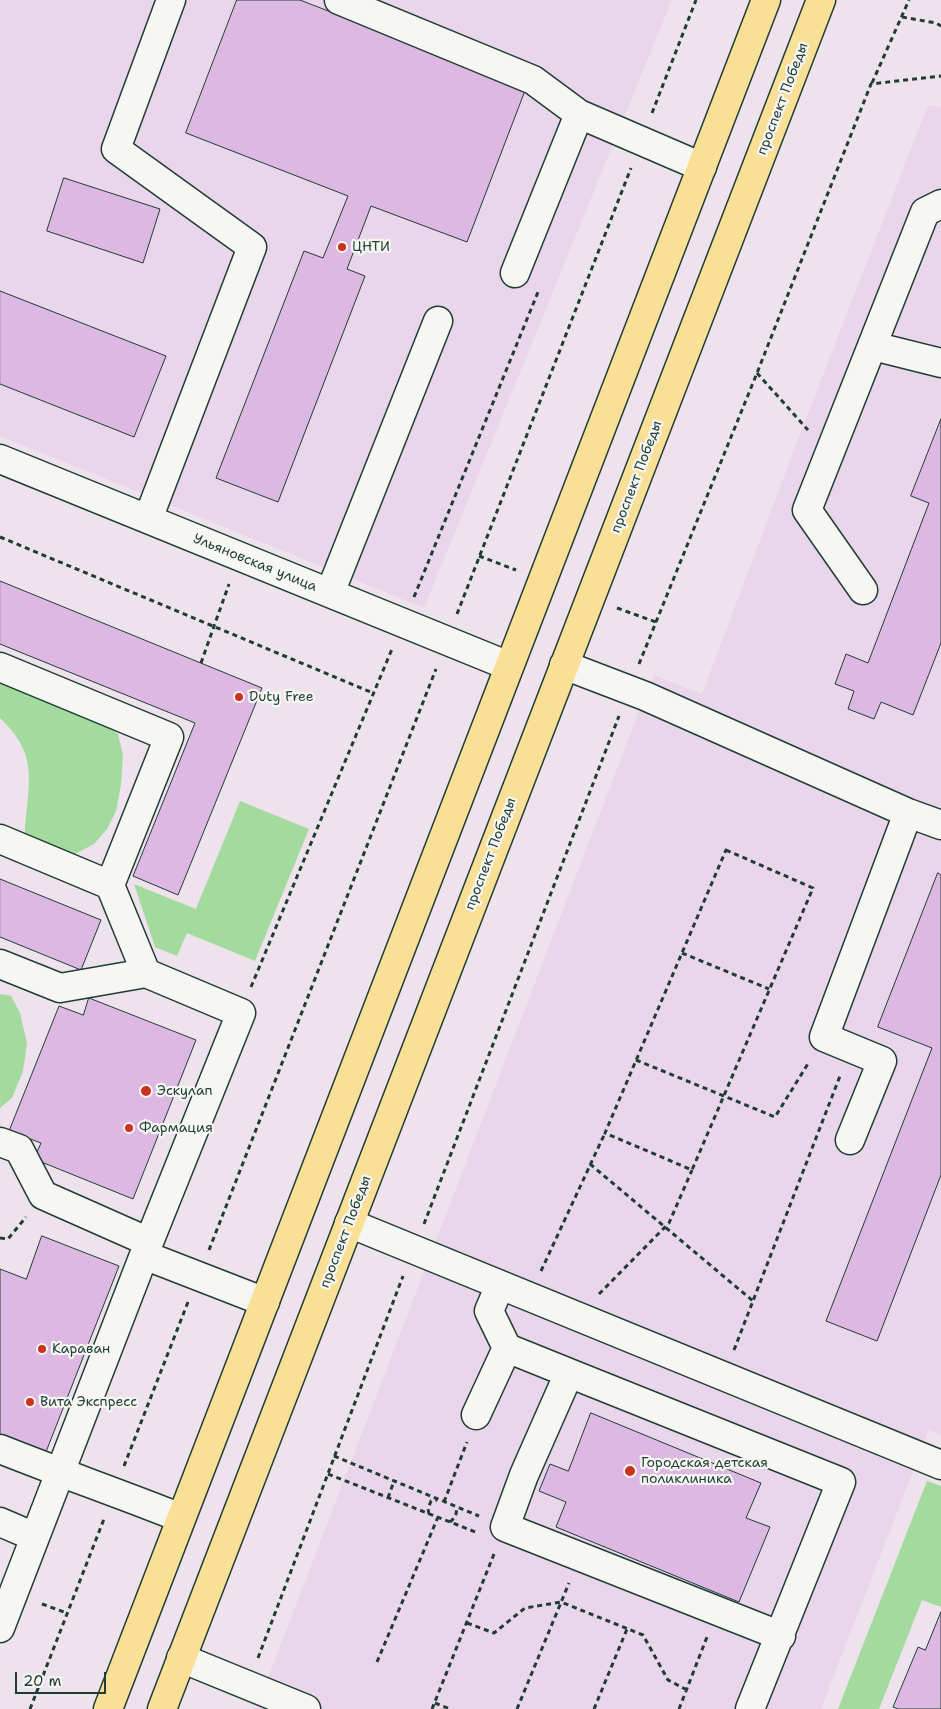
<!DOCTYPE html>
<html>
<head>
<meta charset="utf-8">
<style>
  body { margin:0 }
  #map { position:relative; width:941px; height:1709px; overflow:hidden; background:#eee3ed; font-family:"Shantell Sans",sans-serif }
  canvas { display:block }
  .scale { position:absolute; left:15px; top:1672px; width:91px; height:22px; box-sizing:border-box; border:2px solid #1f3d34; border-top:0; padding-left:6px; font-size:15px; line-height:18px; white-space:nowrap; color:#1f3d34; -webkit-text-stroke:4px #f6f6f2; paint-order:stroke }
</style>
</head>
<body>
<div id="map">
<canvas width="941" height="1709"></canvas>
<div class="scale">20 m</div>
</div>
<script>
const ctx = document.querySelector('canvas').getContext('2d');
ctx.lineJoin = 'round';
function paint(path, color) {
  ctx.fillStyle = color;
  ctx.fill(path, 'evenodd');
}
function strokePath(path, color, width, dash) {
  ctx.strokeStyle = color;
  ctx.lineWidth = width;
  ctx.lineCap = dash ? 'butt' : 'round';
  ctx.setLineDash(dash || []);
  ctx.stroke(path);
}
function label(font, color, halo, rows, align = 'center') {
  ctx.font = font + ' "Shantell Sans",sans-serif';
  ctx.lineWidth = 4.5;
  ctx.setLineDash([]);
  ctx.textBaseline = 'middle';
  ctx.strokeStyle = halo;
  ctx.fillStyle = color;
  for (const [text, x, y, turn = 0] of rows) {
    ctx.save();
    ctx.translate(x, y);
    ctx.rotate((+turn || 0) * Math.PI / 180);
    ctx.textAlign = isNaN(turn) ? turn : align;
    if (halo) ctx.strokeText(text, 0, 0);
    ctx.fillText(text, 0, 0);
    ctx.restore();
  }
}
const built = new Path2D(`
  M0,0h672l-248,608 -424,-172z
  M928,105l13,2v1328l-12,-5 -108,279h-565l389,-1013 9,-21 48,19 101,-268z`);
const green = new Path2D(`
  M0,673l96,47 22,14 5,21 -2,29 -5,27 -9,18 -13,15 -21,11 -46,-17 -2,-7c3,-49 15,-75 -25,-113z
  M240,801l69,28 -54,132 -68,-28 -10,23 -22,-9 -21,-63 62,25z
  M0,994l11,2 9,17 7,30 -4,28 -11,27 -12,10z
  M927,1481l14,5v121l-19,-7 -43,109h-41z`);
const building = new Path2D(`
  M237,0h63l226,88 -59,154 -96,-36 -24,63 18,7 -87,226 -62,-24 88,-227 19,7 25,-62 -162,-63z
  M64,178l96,31 -17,54 -96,-32z
  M0,291l166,65 -32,81 -134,-53z
  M941,419v224l-28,72 -32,-13 -7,17 -26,-10 6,-18 -19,-7 11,-30 22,9 61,-160 -18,-7z
  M0,581l262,107 -84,207 -45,-19 62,-153 -195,-79z
  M938,873l3,2v300l-64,166 -51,-20 106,-273 -54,-21z
  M0,879l101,41 -20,50 -81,-33z
  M89,998l107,42 -63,159 -99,-40 7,-16 -32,-12 50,-125 24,9z
  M42,1236l77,30 -77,196 -42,-17v-176l26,10z
  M591,1413l170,70 -15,35 24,9 -31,75 -183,-75 10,-25 -27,-11 11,-27 18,7z
  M941,1612v97h-43l-5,-2 25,-60 7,3z`);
const path = new Path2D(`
  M902,17l34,6 5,3
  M872,83l37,-83
  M652,113l44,-113
  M757,373l51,57
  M0,537l373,156
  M479,556l37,14
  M414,597l124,-305
  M617,608l39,14
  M457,614l174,-446
  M201,663l28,-79
  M639,664l118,-291 114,-289 70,-8
  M726,850l87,38 -121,282 -87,-37z
  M682,953l87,36
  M251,987l141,-338
  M636,1060l139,57 34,-55
  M590,1164l163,137
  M424,1224l195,-508
  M0,1238l8,1 18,-22
  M209,1250l227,-581
  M541,1271l64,-138
  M599,1294l70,-71 23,-53
  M734,1350l106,-274
  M334,1456l145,60
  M124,1466l64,-164
  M328,1474l150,59
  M388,1498l6,-17
  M444,1502l23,-60
  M429,1514l-1,-5 3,-8 6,-1
  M450,1522c6,-5 7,-8 6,-15
  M42,1604l25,9
  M467,1623l27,10 31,-25 36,-6 82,33 25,45 19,10
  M258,1658l145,-382
  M377,1662l61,-145
  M435,1703l15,6
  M30,1709l74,-190
  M432,1709l62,-155
  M517,1709l52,-126
  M594,1709l33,-80
  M679,1709l28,-72`);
const minor = new Path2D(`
  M339,0l194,80 46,34 123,53
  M515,273l64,-159
  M873,346l68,17
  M0,459l509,207
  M148,519l104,-272 -136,-98 55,-149
  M863,590l-56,-80 118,-298 16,-8
  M330,593l108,-272
  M564,665l81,31 263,117 33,12
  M0,667l169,70 -59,148 36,88 95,40 -92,229 -149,386
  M0,839l110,46
  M0,964l60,24 86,-15
  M850,1140l32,-79 -58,-24 84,-224
  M0,1142l19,7 24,46 106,47
  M349,1223l592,242
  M144,1255l121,47
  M500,1285l-11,26 18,37
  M569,1373l272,109 -91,227
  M476,1415l31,-67 62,25 -45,102 -19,52 276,109
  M0,1449c60,24 121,45 181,69
  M0,1522l35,15
  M181,1658l125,51`);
const major = new Path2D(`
  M108,1709l658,-1709
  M162,1709l659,-1709`);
const markers = [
  [342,247,5,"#c8321e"],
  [239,697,5,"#c8321e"],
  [146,1091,6,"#c8321e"],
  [129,1128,5,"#c8321e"],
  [42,1349,5,"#c8321e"],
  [30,1402,5,"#c8321e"],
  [630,1471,6,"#c8321e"]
];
const streetNames = [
  ["проспект Победы",783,99,-69],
  ["проспект Победы",637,477,-69],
  ["Ульяновская улица",255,563,22],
  ["проспект Победы",491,854,-69],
  ["проспект Победы",346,1232,-69]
];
const poiNames = [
  ["ЦНТИ",352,247],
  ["Duty Free",249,697],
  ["Эскулап",157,1091],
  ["Фармация",139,1128],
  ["Караван",52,1349],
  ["Вита Экспресс",40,1402],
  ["Городская детская",641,1463],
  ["поликлиника",641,1479]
];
paint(built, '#e9d6ea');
paint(green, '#a3da9d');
paint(building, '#ddb8e2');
strokePath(building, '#1f3d34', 1);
strokePath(minor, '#1f3d34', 31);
strokePath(major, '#1f3d34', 31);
strokePath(path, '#1f3d34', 3, [5, 4]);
strokePath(minor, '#f6f6f2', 28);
strokePath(major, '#f9e096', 28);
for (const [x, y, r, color] of markers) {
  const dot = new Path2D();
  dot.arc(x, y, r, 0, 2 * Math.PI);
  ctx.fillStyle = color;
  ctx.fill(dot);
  strokePath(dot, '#f6f6f2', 2);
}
label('14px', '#1f3d34', '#f6f6f2', streetNames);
label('14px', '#1f3d34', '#f6f6f2', poiNames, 'left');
</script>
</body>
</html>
